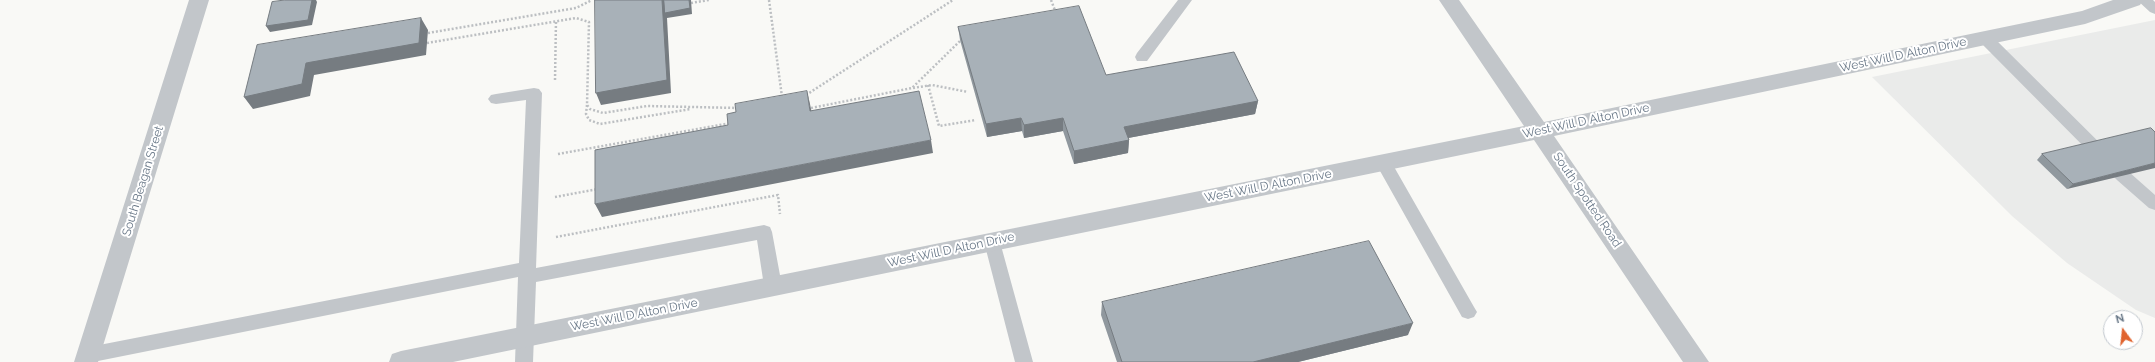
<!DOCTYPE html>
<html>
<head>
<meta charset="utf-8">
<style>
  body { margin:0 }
  #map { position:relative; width:2155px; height:362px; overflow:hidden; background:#f9f9f6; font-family:Raleway,sans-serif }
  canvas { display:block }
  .north { position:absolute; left:2103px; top:310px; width:40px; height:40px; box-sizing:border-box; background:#fff; border:1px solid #c3c9cf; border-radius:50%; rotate:345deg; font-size:11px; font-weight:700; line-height:16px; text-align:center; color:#687787 }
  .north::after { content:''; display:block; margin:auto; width:14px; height:18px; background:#e0642f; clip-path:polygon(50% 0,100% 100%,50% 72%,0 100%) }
</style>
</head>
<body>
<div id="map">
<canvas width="2155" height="362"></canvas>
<div class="north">N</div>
</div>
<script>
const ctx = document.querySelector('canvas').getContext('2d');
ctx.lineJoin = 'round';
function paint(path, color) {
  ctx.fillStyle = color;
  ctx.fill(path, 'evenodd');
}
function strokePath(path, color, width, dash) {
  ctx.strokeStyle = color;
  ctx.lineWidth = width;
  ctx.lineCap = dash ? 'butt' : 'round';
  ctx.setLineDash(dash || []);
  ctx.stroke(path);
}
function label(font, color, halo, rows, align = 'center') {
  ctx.font = font + ' Raleway,sans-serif';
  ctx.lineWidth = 4;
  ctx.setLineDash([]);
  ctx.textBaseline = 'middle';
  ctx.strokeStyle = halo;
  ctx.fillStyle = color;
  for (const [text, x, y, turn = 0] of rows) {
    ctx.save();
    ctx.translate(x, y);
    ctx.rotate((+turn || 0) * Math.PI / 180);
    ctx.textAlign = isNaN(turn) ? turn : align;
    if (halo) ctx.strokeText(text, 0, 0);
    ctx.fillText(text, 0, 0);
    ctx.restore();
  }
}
const built = new Path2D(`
  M2155,20v298l-19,-8 -69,-47 -55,-47 -140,-139z`);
const path = new Path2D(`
  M769,0l13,97
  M1051,0l5,13
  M691,3l18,-3
  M428,33l148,-25 16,-8
  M427,43l149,-25 13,4 -2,83 3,4 13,4 44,-7 91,2
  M555,80l1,-60
  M928,85l11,41 37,-6
  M913,88l19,-3 36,7
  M806,95l147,-95
  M587,105l-1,9 3,6 11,4 91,-15
  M811,108l101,-20 48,-47
  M558,154l173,-31
  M555,197l43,-8
  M556,237l222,-42 2,19`);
const service = new Path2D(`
  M1178,0h14l-45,61h-10l-2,-4 2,-4z
  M2137,0h16l2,2v12l-5,-2z
  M1985,33l5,1 139,138 26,23v15l-6,-2 -32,-28 -137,-138 -2,-4 2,-4z
  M534,88l5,1 3,4 -6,175 228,-43 6,2 2,5 10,54 -3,5 -6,2 -6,-2 -3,-5 -7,-46 -221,42 -3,80h-18l3,-85 -425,85 -10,-2 -3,-5 3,-5 6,-3 430,-84 7,-163 -30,4 -5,-1 -3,-4 3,-4 5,-1z
  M1383,156l6,2 85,149 3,5 -3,5 -6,2 -6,-2 -87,-155 2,-4z
  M992,235l6,2 2,5 33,120h-18l-31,-120 2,-5z`);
const minor = new Path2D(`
  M189,0h20l-111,362h-24z
  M1439,0h20l85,122 538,-111 31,-11h30l-3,5 -55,19 -531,112 155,226h-26l-149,-222 -1081,222h-64l3,-8 9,-3 1123,-225z`);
const wall = new Path2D(`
  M958,27l148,48 152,26 -3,13 -127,24 1,2 -1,13 -54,11 -11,-33 -39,7 -2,-7 -35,6 -27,-97z
  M2151,128l-84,61 -30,-29 5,-6z
  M1102,302l306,33 -110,27h-181l-16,-47z`);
const shadedWall = new Path2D(`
  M312,0h4l1,2 -5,23 -42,7 -4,-6z
  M662,0h29l1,14 -25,4 4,75 -70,12 -5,-12z
  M421,18l7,12 -2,25 -112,20 -4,21 -57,13 -9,-12 62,-34z
  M807,91l3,13 4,20 -4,-13z
  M1258,101l-3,13 -132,25 1,-12z
  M1021,118l1,13 -35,6 -1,-13z
  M1063,118v13l-39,7v-13z
  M931,140l2,13 -331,64 -7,-13z
  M1129,140l-1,13 -54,11v-13z
  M2155,163v5l-88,21 6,-5z
  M1413,323l-5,12 -110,27h-45z`);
const building = new Path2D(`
  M285,0h27l-4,20 -42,6 6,-24z
  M595,0h67l5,80 -71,13z
  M664,0h25l1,8 -25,5z
  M1079,6l27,69 128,-23 24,49 -134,26 5,13 -55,11 -11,-33 -39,7 -3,-7 -35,6 -28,-97z
  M421,18l-2,25 -113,20 -4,21 -58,13 13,-52z
  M807,91l3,20 109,-20 12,49 -336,64v-54l133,-25 -1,-11 9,-2 -1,-8z
  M2151,128l4,4v31l-82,21 -31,-30z
  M1369,241l44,82 -160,39h-131l-20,-60z`);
const streetNames = [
  ["West Will D Alton Drive",1903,55,-12],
  ["West Will D Alton Drive",1586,121,-12],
  ["South Beagan Street",143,181,-73],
  ["West Will D Alton Drive",1268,186,-11],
  ["South Spotted Road",1587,200,56],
  ["West Will D Alton Drive",951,250,-12],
  ["West Will D Alton Drive",634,315,-11]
];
paint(built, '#eaebea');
strokePath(path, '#bcbfc2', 2.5, [2, 2]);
paint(service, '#c2c6ca');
paint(minor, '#c2c6ca');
paint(wall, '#90989e');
paint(shadedWall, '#767c81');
paint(building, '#a8b1b8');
strokePath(building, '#767c81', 1);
label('12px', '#687787', '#fff', streetNames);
</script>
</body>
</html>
